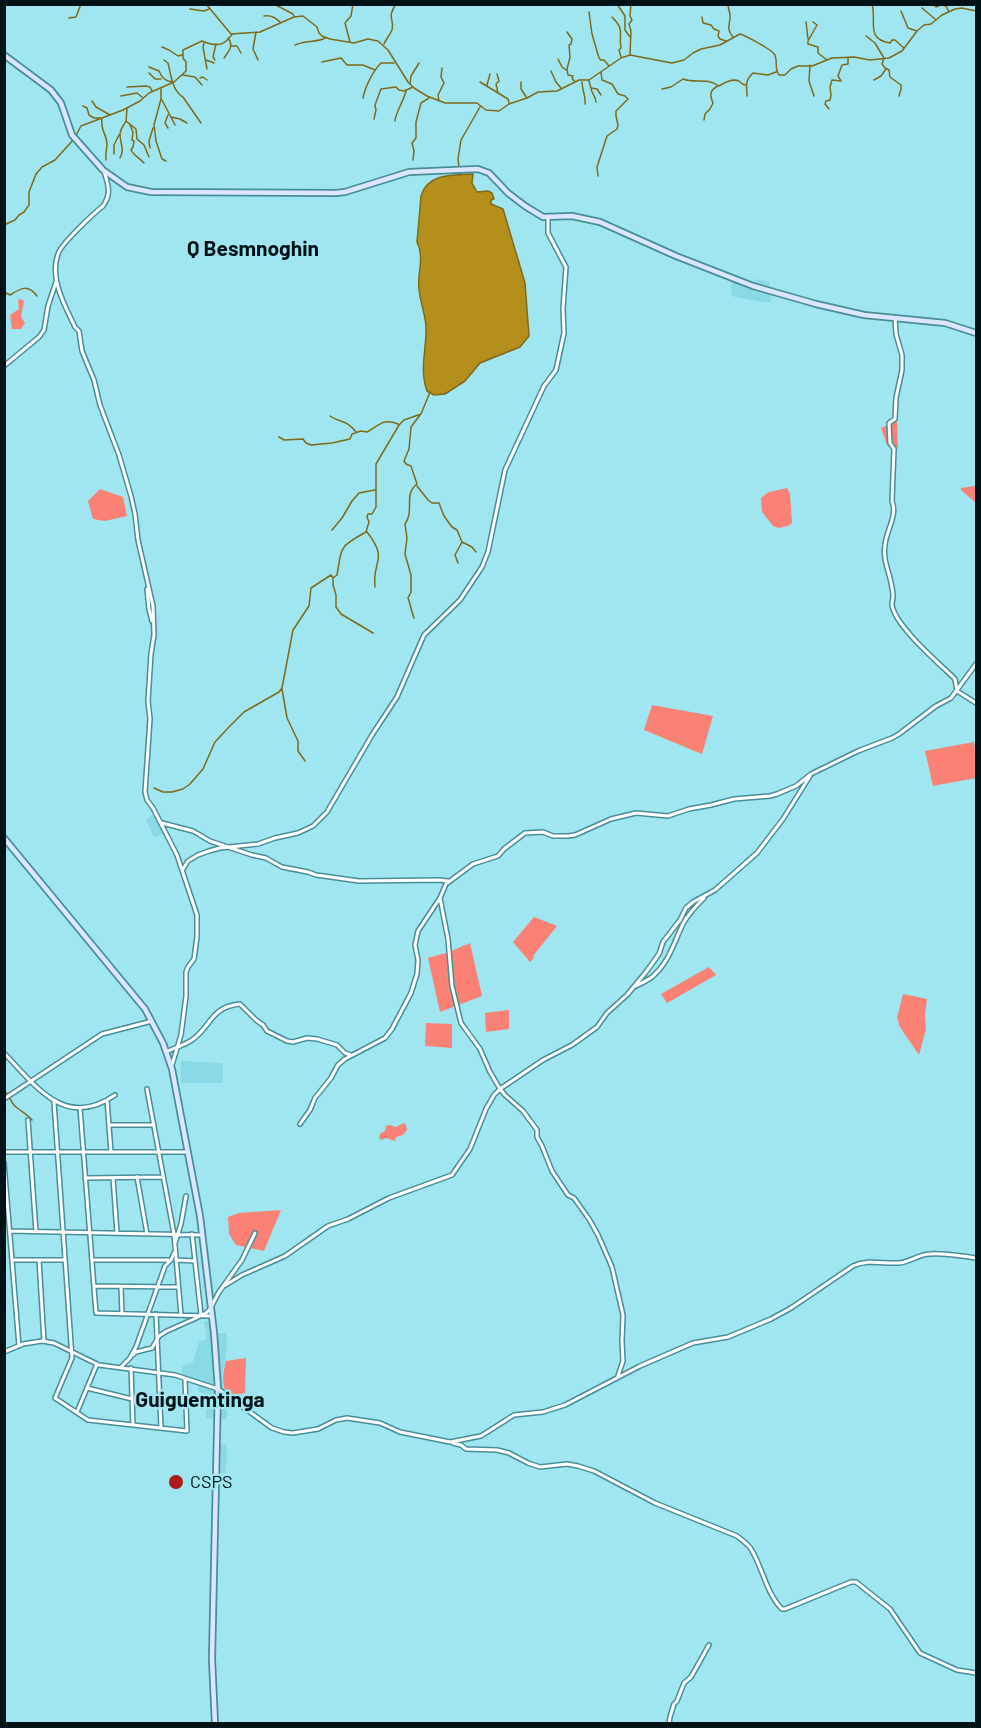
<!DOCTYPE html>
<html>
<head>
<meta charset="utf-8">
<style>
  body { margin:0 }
  #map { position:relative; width:981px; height:1728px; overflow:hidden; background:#a0e6f1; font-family:Barlow,sans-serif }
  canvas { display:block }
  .frame { position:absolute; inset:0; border:6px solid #001317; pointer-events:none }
</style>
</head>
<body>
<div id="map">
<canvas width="981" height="1728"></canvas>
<div class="frame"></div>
</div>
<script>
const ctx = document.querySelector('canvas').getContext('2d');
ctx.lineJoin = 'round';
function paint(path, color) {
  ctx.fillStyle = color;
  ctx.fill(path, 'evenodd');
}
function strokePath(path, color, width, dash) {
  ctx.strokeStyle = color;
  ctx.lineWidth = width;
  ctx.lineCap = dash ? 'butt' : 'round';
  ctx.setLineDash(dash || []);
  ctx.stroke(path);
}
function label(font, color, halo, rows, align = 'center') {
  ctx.font = font + ' Barlow,sans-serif';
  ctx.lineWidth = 4.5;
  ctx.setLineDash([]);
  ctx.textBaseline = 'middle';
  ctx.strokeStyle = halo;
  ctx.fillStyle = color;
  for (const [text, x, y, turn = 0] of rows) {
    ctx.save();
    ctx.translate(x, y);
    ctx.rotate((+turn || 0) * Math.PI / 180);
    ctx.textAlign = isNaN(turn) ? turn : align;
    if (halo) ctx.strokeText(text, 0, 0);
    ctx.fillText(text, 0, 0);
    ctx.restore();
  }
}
const built = new Path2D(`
  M732,277l21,8 1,-6 16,3 -1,2 2,18h-9l-31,-6z
  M155,812l10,21 -11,4 -8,-17z
  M181,1061l40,2 2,1v17l-1,2h-41z
  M204,1321h8l2,12h13l-1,28 -3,9 4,26v23l-21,-1v-23l-8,-4v-9l-16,-5v-10l11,-5 6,-20 8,-3z
  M217,1444l10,1 -1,28h-10z`);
const green = new Path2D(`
  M21,299l3,2 -3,16 4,6 -4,6h-9l-2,-14 9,-6 -1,-9z
  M897,421l1,27 -11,-3 -6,-17z
  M976,486v17l-15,-13v-2z
  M787,488l3,6 2,29 -4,3 -10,2 -5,-2 -11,-14 -1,-14 8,-6z
  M100,489l23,8 4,19 -22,5 -12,-2 -5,-18z
  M652,705l61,11 -11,38 -58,-24z
  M974,742l2,15v21l-43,8 -8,-35z
  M534,917l23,9 -24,30 1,2 -4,4 -17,-20z
  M470,943l12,53 -42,16 -12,-54 21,-6z
  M709,967l7,8 -49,28 -6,-9z
  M903,994l24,5 -2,15 1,15 -7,26 -19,-28 -3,-9z
  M509,1010v19l-23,3 -1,-19z
  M426,1023l26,1v24l-27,-2z
  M404,1123l2,2 1,5 -4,5 -7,2 -1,4 -9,-3 -5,2 -2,-2 1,-4 5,-3 1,-5 4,-1 6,2z
  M281,1210l-17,41 -28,-6 -7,-11 -1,-17 11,-4z
  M246,1358l-1,35 -18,3c-5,-11 -4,-24 -1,-35z`);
const water = new Path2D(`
  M473,174l-1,9 5,9 11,-1 4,2 2,6 -3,1v4l12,5 22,74 4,53 -9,11 -40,16 -15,18 -20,13 -11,1 -7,-4c-8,-22 0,-43 -1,-65 -1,-13 -6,-25 -7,-37 -2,-16 6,-31 -2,-47l4,-46c6,-23 33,-21 52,-22z`);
const stream = new Path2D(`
  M206,4l25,30 29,-2 34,-15 9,-1 14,11 2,6 3,3 8,3 24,4 14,-4 10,2 10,9 20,32 6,6 13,8 18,7h32l9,7 13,1 10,-7 18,-6 11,-6 19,-1 22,-11h10l32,-22 9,-3 42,8 12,-3 9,-7 8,-4 19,-4 20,-11c6,2 33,16 35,21 3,8 -1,13 4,20h6l6,-6 7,-3h14l20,-8 22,-1 16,3 19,-2 13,-7 15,-20 7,-6 7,-1 11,-9 13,-6 7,-1 14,3
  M274,4l19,10 1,2
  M617,4l8,12v14l5,7
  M728,4c0,4 1,7 2,10 1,10 -5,14 3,23
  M872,4c5,17 -7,35 18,39l2,-3h3l9,8
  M933,4l3,3 5,-2 5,1 3,6
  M922,8l13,11
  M190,9l14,2 5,-2
  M901,11l7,17 9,3
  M589,12l3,22 7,24 2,2h3l5,6
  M264,16c8,-1 12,2 17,7
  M612,17c14,14 6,16 9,31l-2,2 2,7
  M702,17l1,6 8,2 3,4 5,2 -1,5 2,3 6,2
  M69,18l7,-1 5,-13
  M806,22l2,17
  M813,22l4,3 -9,16v3l10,3v6l9,7
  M256,32l-3,17 5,11
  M567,32l5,7 -1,5 -2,1 1,12 -3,12 1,6 5,1 -1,2 3,4
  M866,36l9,7 9,15 -2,6 3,4 4,2 1,7 11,8v4l-2,7
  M350,42l-5,-19 6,-7 2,-12
  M204,43l-1,4 4,22
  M384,44c2,-5 6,-9 8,-14 3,-12 -6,-10 4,-26
  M295,45c11,-5 21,-2 30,-7
  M231,46h6l4,7
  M162,47l7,3 9,6 4,-1
  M630,55l1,-24 -2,-7 3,-4 -2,-4 1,-12
  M224,58c5,-7 10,-12 4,-20
  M558,59l4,8 4,3
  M164,60l4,3c3,11 4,28 15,34l18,26
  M206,60l8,3
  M215,60l-2,-3 3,-13
  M322,62l19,-4 6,7h16l12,5
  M810,65l-1,16 5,15
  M149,67l10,4c3,7 6,10 14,11
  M551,71l5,11 5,6
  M149,73l6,6h6
  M497,74l2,7 -3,3 2,9
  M183,75l12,2 7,8
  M200,78l3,-1 4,3
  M874,80l7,-4 5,-7
  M589,81l2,7 6,1 4,6
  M480,82l28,17 1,4
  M521,82v7l6,9
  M582,82c0,8 4,14 3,22
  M410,84l1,-8 8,-13
  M487,85l3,-11
  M127,87l19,-1 4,1 2,4
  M161,88v11l-7,26 2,16 6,18 4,2
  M591,88c0,5 5,8 5,14
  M662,89l9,-2 12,-8c13,5 23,-2 36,7 5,-3 13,-8 20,-5 2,2 4,4 7,4
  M121,96l16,-3 5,4
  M747,96c0,-9 -3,-15 6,-23l15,2 8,-3
  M363,98c2,-11 10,-27 18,-35h13
  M162,100l13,25
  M92,101l4,6 14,8
  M439,101l-1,-6 6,-12 -3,-6 1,-9
  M83,106l4,2 2,7 5,3h8c-2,13 5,16 5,26 0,5 -2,10 -1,16
  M127,109l-1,12 10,8 1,10 7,6 5,12
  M829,109l-4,-5 1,-3 4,-1 1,-5 -1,-8 2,-7 9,1 -3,-5 4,-11 6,-1v-6
  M171,117l9,2 7,4
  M374,119l2,-9 -1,-5 6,-16 15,-2 3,3 5,1 9,-4
  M704,120l1,-6 5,-5 3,-6c-3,-7 -4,-13 5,-17
  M395,121c0,-7 9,-21 11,-30
  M130,125l3,7 -1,8 2,1 -1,6 -2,3c3,6 9,8 13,13
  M168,128l-3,-5 3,-8
  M150,148l-1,-7 4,-13
  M114,154v-9l5,-10
  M120,158c5,-9 0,-14 0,-24 0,-6 4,-8 6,-13
  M413,160l1,-9 -2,-8 4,-5v-16l5,-19 8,-5
  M460,175l-2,-16 3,-19 19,-33
  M598,176l-1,-9 10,-31 10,-7 1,-4 -2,-9v-5l12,-12 -3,-3 -7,-2 -6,-10 -10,-4 -1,-8
  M4,225l11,-5 4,-5 5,-3 5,-7v-13l7,-18 6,-7 13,-7 19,-21 7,-13 42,-16 17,-9 9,-8 25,-11 12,-11v-9l-3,-4v-8l19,-9c7,3 18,6 24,0 3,-2 4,-5 7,-7
  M4,292l6,3c11,-7 18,-11 27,1
  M330,416c12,8 16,3 26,16
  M279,437l5,3 19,-1 3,4 5,2 21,-2 18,-4 2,-5 9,-3 6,1c13,-7 16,-14 31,-8
  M417,486l11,14 4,3h7l5,13 8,11 5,3 5,12 10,5 4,5
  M332,530l10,-12 10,-17 7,-8 16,-3
  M367,532c22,28 5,28 8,55
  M458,563l-3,-8 7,-13
  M333,578v7l3,10v12l5,7 32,19
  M414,618c-3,-7 -3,-13 -6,-20l3,-6v-17l-6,-21 2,-16 -2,-14c10,-14 -2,-29 12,-40l-6,-18 -5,-2 -2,-3 5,-12 2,-22 9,-12
  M282,689l5,29 11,23v10l7,10
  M154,788l9,4h9l11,-3 7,-5 13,-15 12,-27 13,-14 16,-16 35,-20 3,-4 11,-58 16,-24 2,-18 20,-13 2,3 4,-3c5,-29 2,-28 29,-43l3,-10 -2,-5 1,-3h4l4,-7v-43l23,-39 5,-5 17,-6 9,-22
  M4,1090c5,5 7,13 12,17 6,5 11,7 16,13`);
const street = new Path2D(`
  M104,171c4,14 8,22 -1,35 -10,8 -42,38 -45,48 -9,24 7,52 17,73l4,4 3,20 12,29 6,25 19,50 12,41 4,18 3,26 15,66 1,29 -3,19 -3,47 2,18 -5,73 2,8 6,8 24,47 20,60v22l-3,22 -6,8 -2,5v24l-5,39 -9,30
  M895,318l1,16 6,21v15l-6,28 -1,21 -6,4 1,20 4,6 -2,52c6,14 -6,30 -7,44 -2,12 2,22 5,33 1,5 3,12 3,18 0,2 -1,7 -1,9 3,21 48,59 63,74l2,12 19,12
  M4,366l35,-29 5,-7 4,-24 8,-24
  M147,589l2,20 3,12
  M162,823l31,8 17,10 42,14 14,3 16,9 26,5 8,3 43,6 80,-1 9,1
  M183,869l5,-8 10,-6 11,-4 11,-3 38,-4 17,-6 23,-5 15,-7 14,-14 45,-77 25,-38 27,-62 36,-35 22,-33 6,-15 17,-82 39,-84 12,-16 8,-37 -1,-24 3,-42 -18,-34v-15
  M440,898l8,41 4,47 9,37 19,26 10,23 10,17 5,6 18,16 14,19v7l5,9 10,25 16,24 6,3 15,21 9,16 14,32 11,48 -1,26 1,20 -5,15
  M636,986c6,-3 12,-6 16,-9 17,-14 22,-35 31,-53 5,-10 13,-18 21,-26
  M166,1052c8,-4 19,-7 26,-12 20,-14 18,-33 48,-36l16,16 7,5 4,6 20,10 6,1 14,-4 10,1 20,6 8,8 6,2
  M4,1053c32,33 61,77 111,42
  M147,1089l27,145 7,81
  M4,1099l98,-65 50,-13
  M107,1100l4,52
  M54,1102l18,256 -17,40 33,22 99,11 -2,-52
  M80,1108l16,205 115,3
  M28,1120l8,112
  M300,1124l10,-14 5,-12 16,-20 7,-13 7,-6 40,-21 7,-9 19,-36 6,-19 1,-14 -3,-15 3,-14 22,-33 6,-14 27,-20 25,-8 6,-7 21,-16 18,-1 10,4h15l7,-1 36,-16 25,-6 32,3 21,-7 22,-4 23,-6 36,-3 7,-2 19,-8 15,-12 47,-23 34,-13 7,-4 37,-28 15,-8 25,-34
  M109,1125h45
  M4,1152h184
  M4,1163l15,183
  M137,1177l10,57
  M85,1178l78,-1
  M113,1178l4,55
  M10,1231l192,4
  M192,1234l9,81
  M175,1243l6,-19 5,-28
  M12,1260h52
  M39,1260l5,81
  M92,1260h77
  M176,1260l19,1
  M94,1286l84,1
  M224,1286l18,-11 43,-19 43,-30 20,-7 41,-21 63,-23 18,-26 16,-40 8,-14 6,-6 43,-29 29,-15 25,-18 10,-14 20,-18 19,-23 13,-18 4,-12 17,-22 6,-12 7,-6 22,-12 42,-37 26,-34 27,-43
  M121,1287l1,27
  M156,1314l5,114
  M4,1352l19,-8 19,-3 12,2 45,22 76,10 43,14 54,39 12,4 9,1 25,-4 18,-9 11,-2 33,5 20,9 50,10 31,-6 33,-21 29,-3 22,-7 75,-39 53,-23 35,-6 43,-18 20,-11 62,-42c15,-7 30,-2 46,-3 11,-1 20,-9 31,-9 15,-1 31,2 46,4
  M133,1355l3,-3 16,-4 7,-12 8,-5 27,-12 12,-6 4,-4 9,-17 23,-32 13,-27
  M121,1367l9,-9 6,-11 29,-81 6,-6 3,-7
  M131,1368l2,57
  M87,1388l45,11
  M77,1412l20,-48
  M453,1443l8,2 5,4 31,1 12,3 19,10 12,4 27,-3 11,2 16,5 61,32 82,33c5,4 11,8 14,13 12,19 15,44 31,60h3l66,-27h5l34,27 30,44 37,17 19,3
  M669,1724l1,-7 4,-13 3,-3 7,-18 7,-6 18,-32`);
const secondary = new Path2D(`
  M4,55l47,35 10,13 11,32 31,35 24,17 24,5 185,1 9,-1 64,-20 69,-3 11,4 19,20 17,13 18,11 29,-1 28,6 76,34 77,30 63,18 48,11 81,8 31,10
  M4,838l141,171 18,34 9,26 28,147 14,117 4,56 -6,270 3,65`);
const markers = [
  [176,1482,8,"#ac1b18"]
];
const poiNames = [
  ["CSPS",190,1482]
];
const quarterNames = [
  ["Q Besmnoghin",253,249],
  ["Guiguemtinga",200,1400]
];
paint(built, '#89d9e6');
paint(green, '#fa8173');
paint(water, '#b58f1c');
strokePath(water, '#7f6a1a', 1.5);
strokePath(stream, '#7f6a1a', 1.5);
strokePath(street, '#488e98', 6);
strokePath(secondary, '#488e98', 8);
strokePath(street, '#fff', 3);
strokePath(secondary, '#dce6fe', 4.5);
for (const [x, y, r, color] of markers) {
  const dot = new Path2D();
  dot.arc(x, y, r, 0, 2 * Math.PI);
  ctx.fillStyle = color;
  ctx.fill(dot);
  strokePath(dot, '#a0e6f1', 2);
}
label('18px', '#001317', '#a0e6f1', poiNames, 'left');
label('bold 21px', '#001317', '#a0e6f1', quarterNames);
</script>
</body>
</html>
